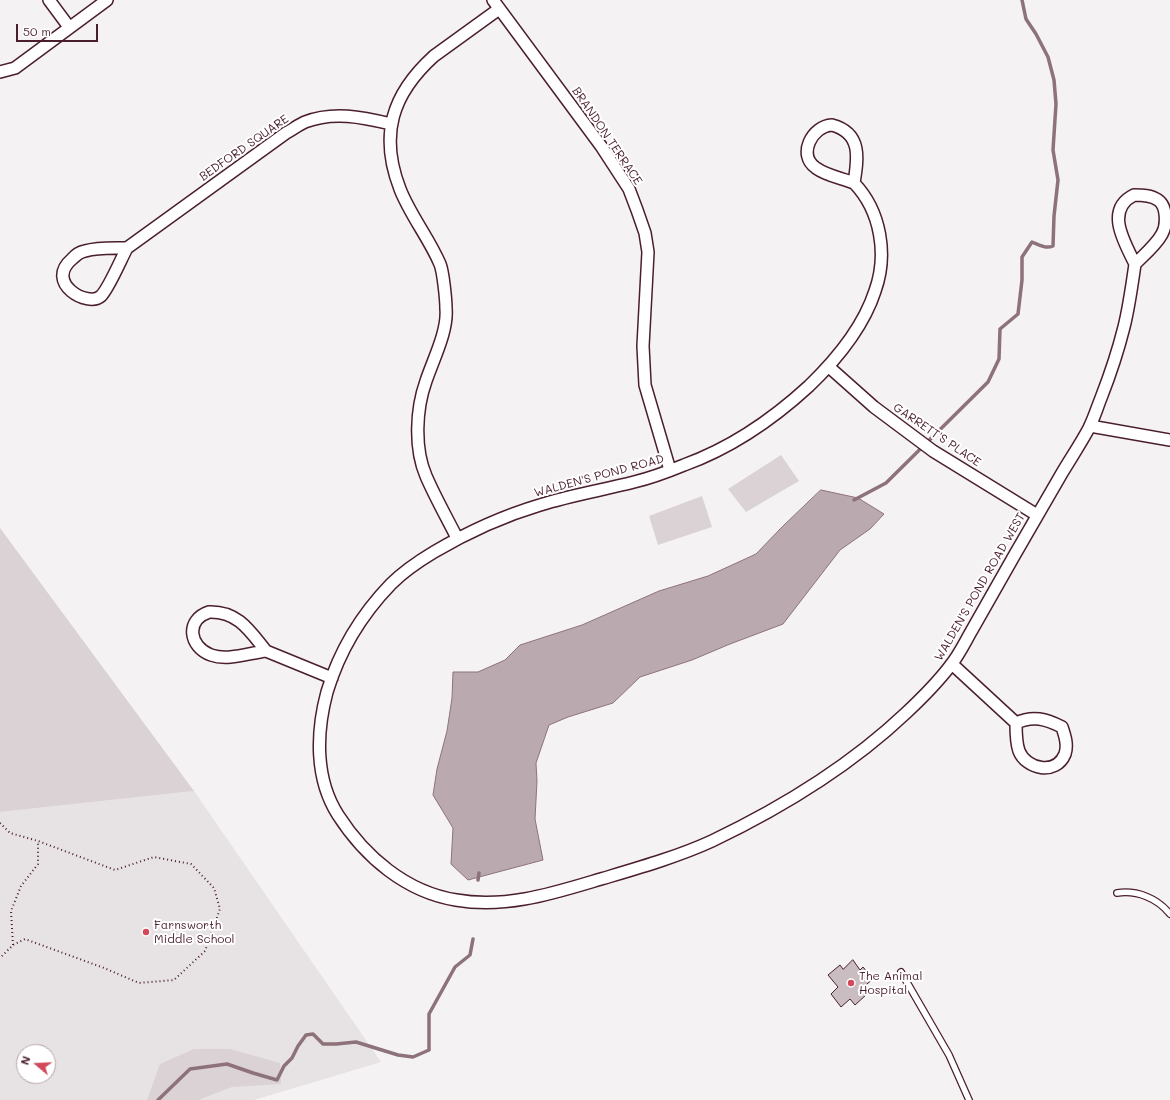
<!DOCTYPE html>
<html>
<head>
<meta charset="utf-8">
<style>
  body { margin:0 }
  #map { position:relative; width:1170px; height:1100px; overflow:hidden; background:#f4f2f2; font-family:Mali,sans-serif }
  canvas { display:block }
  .north { position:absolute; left:16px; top:1044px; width:40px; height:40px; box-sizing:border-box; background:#fff; border:1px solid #b7a5aa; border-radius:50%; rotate:289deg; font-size:11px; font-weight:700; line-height:16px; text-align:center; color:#4a1f2b }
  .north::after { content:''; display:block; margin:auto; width:14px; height:18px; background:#d1495b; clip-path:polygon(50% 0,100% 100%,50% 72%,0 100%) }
  .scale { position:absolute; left:16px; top:24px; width:82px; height:18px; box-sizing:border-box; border:2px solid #4a1f2b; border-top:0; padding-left:5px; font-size:12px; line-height:14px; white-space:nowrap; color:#4a1f2b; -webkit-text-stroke:3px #fff; paint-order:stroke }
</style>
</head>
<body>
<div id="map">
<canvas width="1170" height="1100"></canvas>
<div class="north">N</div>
<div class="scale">50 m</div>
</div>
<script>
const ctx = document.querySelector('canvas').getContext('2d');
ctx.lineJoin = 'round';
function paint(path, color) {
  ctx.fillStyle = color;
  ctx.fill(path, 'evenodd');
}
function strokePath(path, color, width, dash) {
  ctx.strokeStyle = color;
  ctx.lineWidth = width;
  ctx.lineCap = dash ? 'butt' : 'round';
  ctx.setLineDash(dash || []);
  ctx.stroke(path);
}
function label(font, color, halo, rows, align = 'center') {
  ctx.font = font + ' Mali,sans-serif';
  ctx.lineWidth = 4;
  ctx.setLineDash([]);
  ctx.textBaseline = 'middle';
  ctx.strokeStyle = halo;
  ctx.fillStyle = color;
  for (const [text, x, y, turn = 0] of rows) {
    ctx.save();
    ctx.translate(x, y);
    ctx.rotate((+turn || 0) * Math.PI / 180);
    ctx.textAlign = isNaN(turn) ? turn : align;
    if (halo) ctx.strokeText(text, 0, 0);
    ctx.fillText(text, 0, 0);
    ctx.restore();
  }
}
const built = new Path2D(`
  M194,791l187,271 -127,38h-254v-288zM24,1052h24v24h-24z`);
const green = new Path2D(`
  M781,455l18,26 -53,31 -18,-23z
  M702,496l10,31 -54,18 -9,-29z
  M0,528l194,263 -194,21z
  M194,1049h36l50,14 1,21 -49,3 -34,13h-51l13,-36z`);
const water = new Path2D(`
  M821,490l37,8 26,16 -14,15 -30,21 -57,74 -53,20 -38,16 -52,17 -27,26 -45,14 -19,8 -13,38 1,18 -2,38 8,41 -75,20 -17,-16 2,-36 -20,-33 4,-26 10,-38 5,-33 1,-26h25l27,-12 15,-15 62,-20 77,-34 49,-15 48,-22 26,-27z`);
const stream = new Path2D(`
  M854,500l32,-17 102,-101 11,-23 1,-30 18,-15 4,-34v-23l10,-15c7,3 14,7 21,4l1,-30 4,-36 -5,-30 3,-46 -2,-24 -6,-23 -12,-23 -10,-15 -4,-19
  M478,880l1,-7
  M158,1100l32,-31 37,-5 26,9 24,7 7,-14 8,-8 6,-12 8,-11 7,-1 10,10h13l20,-2 42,13 15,2 16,-7v-36l26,-47 15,-12 3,-16`);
const building = new Path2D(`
  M853,960l7,10 3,-3 10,12 -12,10 5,6 -11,10 -5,-6 -9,8 -10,-13 7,-7 -10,-12 12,-10 3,4z`);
const path = new Path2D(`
  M0,823l10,10 28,8 77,29 39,-13 37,7 23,24 6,21 -15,42 -31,29 -35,3 -35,-15 -79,-29 -12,6 -13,13
  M13,945l-2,-34 10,-25 17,-22v-23`);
const service = new Path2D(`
  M1117,893c20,-3 40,5 53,21
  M901,972l48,83 20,45`);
const minor = new Path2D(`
  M49,0l20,27
  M493,0l108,146 28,43 8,21 8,23 3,19 -5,94 2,39 25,85
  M0,72l15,-4 92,-68
  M832,125c30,8 26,33 22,58 -12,-5 -27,-7 -38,-15 -19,-13 -4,-42 16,-43z
  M854,183c27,28 34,72 21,108 -12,37 -39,69 -66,95 -37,34 -78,62 -125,79 -17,7 -33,13 -50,17 -31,8 -63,13 -94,23 -37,11 -72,27 -106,47 -15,9 -30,19 -43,32 -29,30 -52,68 -64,108 -11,41 -12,87 11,123 27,42 68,77 118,85 50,9 98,-7 145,-21 37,-11 76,-22 111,-38 69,-33 138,-75 194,-128 16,-15 31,-30 44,-47 9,-11 15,-24 22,-36 14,-25 28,-49 42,-74 16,-28 32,-55 48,-83 9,-15 19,-30 27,-45 5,-10 8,-20 12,-30 9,-23 17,-47 23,-71 5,-20 8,-42 11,-63
  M1134,195c8,0 17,0 24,5 9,6 9,25 4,34 -6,11 -18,21 -27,30 -10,-21 -31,-54 -1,-69z
  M127,248l159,-115c6,-3 12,-8 19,-11 28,-11 57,-5 86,2
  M127,248c-6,11 -18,40 -26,48 -13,12 -57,-13 -29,-37 4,-4 7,-7 13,-8 13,-4 29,-3 42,-3z
  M829,367l45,40 59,44 104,64
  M1090,426l80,14
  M457,538c-10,-20 -22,-41 -31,-62 -12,-28 -10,-67 0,-95 7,-21 22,-50 20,-72 0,-10 -3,-38 -6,-45 -11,-26 -30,-49 -40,-75 -21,-54 -8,-95 34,-133l65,-47
  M209,612c29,-1 41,19 57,39 -17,2 -38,10 -55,4 -22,-8 -26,-35 -2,-43z
  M266,651l66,27
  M952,664l64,59c0,9 0,20 3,28 7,18 37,25 46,3 3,-9 0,-18 -3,-27 -16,-8 -29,-12 -46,-4`);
const markers = [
  [146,932,4,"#d1495b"],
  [851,983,4,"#d1495b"]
];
const streetNames = [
  ["BRANDON TERRACE",607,136,56],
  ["BEDFORD SQUARE",244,148,-35],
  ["GARRETT'S PLACE",937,435,34],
  ["WALDEN'S POND ROAD",599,476,-15],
  ["WALDEN'S POND ROAD WEST",980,587,-60]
];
const poiNames = [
  ["Farnsworth",154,925],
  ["Middle School",154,939],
  ["The Animal",859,976],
  ["Hospital",859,990]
];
paint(built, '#e7e2e3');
paint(green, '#dbd2d5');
paint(water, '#baa9ae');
strokePath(water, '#8d727a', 1);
strokePath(stream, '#8d727a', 3.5);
paint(building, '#cabdc1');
strokePath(building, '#4a1f2b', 1);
strokePath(service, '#4a1f2b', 8);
strokePath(minor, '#4a1f2b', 14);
strokePath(path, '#4a1f2b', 2, [1, 3]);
strokePath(service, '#fff', 5.5);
strokePath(minor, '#fff', 11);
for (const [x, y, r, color] of markers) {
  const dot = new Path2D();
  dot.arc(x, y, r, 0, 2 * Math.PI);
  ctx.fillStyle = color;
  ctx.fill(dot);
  strokePath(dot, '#fff', 1.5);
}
label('12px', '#4a1f2b', '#fff', streetNames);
label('12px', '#4a1f2b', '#fff', poiNames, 'left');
</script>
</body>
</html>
